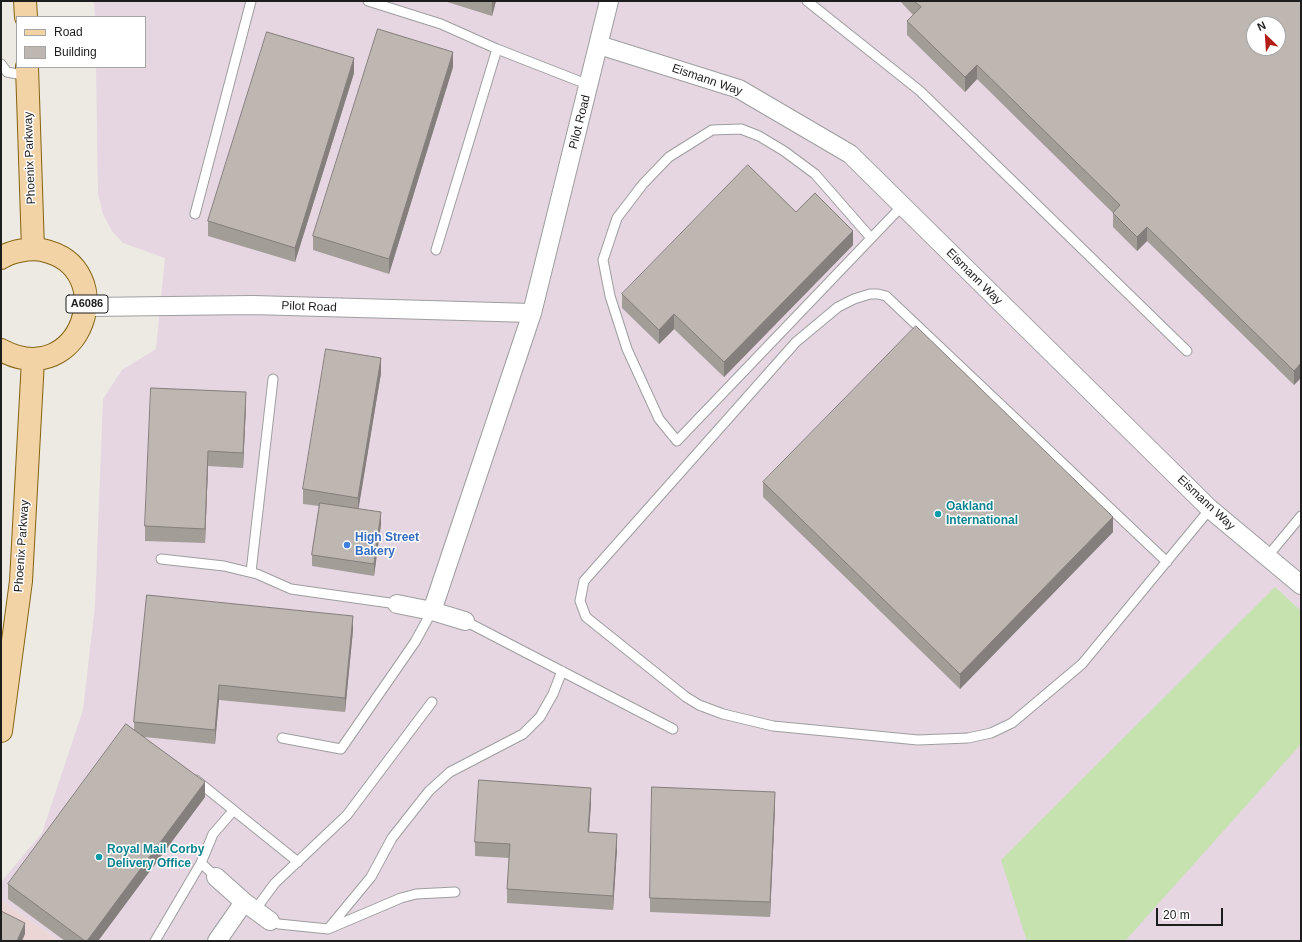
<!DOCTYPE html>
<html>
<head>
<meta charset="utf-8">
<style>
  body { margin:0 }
  #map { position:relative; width:1302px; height:942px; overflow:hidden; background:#edeae4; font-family:Arial,sans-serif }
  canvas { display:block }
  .frame { position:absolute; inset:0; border:2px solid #1d1d1d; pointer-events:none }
  .legend { position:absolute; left:16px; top:16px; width:130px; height:52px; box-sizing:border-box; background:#fff; border:1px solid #a5a5a5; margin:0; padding:5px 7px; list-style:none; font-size:12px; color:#1d1d1d }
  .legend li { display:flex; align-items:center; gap:8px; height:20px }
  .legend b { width:20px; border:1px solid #a5a5a5 }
  .north { position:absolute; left:1246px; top:16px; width:40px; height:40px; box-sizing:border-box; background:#fff; border:1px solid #a5a5a5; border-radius:50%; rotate:335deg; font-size:11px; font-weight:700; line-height:16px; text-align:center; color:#1d1d1d }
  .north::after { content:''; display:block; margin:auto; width:14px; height:18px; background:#b31d17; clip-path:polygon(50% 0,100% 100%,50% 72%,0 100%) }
  .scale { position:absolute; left:1156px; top:908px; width:67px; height:18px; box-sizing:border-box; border:2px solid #1d1d1d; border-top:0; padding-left:5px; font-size:12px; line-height:14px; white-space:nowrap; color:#1d1d1d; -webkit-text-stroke:3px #fff; paint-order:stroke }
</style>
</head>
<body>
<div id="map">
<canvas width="1302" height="942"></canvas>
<div class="frame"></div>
<ul class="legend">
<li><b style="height:5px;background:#f1d3a5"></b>Road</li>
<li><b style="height:11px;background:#bdb6b1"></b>Building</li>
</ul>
<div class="north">N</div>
<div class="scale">20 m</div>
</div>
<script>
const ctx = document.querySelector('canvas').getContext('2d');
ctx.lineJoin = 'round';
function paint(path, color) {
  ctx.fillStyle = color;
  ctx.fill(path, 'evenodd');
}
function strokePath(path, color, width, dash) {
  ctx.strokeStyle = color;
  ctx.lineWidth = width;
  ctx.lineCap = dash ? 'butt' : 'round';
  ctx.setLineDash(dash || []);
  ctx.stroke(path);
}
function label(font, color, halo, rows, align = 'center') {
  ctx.font = font + ' Arial,sans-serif';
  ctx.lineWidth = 3;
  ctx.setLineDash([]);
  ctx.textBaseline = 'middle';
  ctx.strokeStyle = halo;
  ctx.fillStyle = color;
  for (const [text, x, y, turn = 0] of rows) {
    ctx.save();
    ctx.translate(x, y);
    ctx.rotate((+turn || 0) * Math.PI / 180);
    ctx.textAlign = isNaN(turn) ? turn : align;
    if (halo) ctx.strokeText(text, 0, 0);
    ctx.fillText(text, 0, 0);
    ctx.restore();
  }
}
const commercial = new Path2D(`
  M1,900l58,41h-58z`);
const industrial = new Path2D(`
  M94,1h1207v940h-1242l-58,-41v-18l41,-49 41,-123 12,-104 8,-207 19,-29 34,-21 9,-91 -42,-15 -11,-12 -9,-17 -5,-20 -2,-127h49v-50h-50zM1254,24h24v24h-24z`);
const grass = new Path2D(`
  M1275,587l26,24v133l-176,197h-98l-26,-81z`);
const lane = new Path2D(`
  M368,1l73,23 56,25 92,36
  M807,1l113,90 267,260
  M1,64l6,8 21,4
  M195,214l56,-213
  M871,238l-56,-64 -31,-23 -25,-15 -18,-7 -29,1 -43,27 -26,27 -26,34 -14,42 7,36 17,53 32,70 18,22 225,-235
  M436,250l61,-201
  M1267,557l34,-41
  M161,559l63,7 33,8 34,15 106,15
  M1167,562l-281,-266 -8,-2h-8l-16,5 -16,8 -42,35 -212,239 -4,20 6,16 100,80 13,8 24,9 50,12 145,14 50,-2 23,-5 21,-10 70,-59 128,-155
  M251,572l22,-193
  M465,621l208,108
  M282,738l59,11 74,-107 17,-31
  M196,780l102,82
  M216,877l-15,-14 12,-29 20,-23
  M255,910l20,-27 72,-68 85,-113
  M270,921l9,3 49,5 73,-31 15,-4 39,-2
  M328,929l43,-52 21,-39 37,-47 21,-19 73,-38 17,-17 13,-23 9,-23
  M155,941l46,-78`);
const street = new Path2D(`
  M599,45l140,44 111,65 360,355 91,76
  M87,307l166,-2 279,8 77,-312
  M397,604l35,7 33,10
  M432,611l100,-298
  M216,877l28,25 26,19
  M217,941l27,-39`);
const primary = new Path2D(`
  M25,1l1,16
  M27,67l6,182
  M1,258c10,-7 29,-10 41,-8 81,17 39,143 -41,100
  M1,731l20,-150 12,-221`);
const wall = new Path2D(`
  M444,1h52l-4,15z
  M900,1h401l-7,384 -147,-144 -10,10 -24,-24v-14l-136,-134 -12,13 -58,-57v-14l6,-6z
  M453,67l-64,207 -76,-24v-14z
  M354,73l-59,189 -87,-26v-15z
  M796,212l57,33 -129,132 -50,-48 -15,15 -37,-36v-14z
  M381,373l-23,136 23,15 -7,52 -62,-10v-11l7,-49 -16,-2v-15z
  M246,406l-3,62 -35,-2 -3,77 -60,-2v-15z
  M763,482l350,50 -153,157 -197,-192z
  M147,595l206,35 -8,82 -126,-12 -4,44 -71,-7 61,60 -107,144h-33l-57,-42v-15l126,-154v-8z
  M591,803l-2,29 28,17 -4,61 -106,-7v-14l2,-31 -34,-2v-14z
  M775,807l-5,110 -120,-5v-14z`);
const shadedWall = new Path2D(`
  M492,1h4l-4,15z
  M453,52v15l-64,207v-15z
  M354,58v15l-59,189v-14z
  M977,65v14l-12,13v-15z
  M1147,227v14l-10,10v-14z
  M853,231v14l-129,132v-15z
  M674,314v15l-15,15v-14z
  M381,358v15l-23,139v-14z
  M1301,363v15l-7,7v-14z
  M246,392v14l-3,62v-15z
  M208,451v15l-3,77v-14z
  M381,512v12l-7,52v-12z
  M1113,517v15l-153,157v-15z
  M353,616v14l-8,82v-14z
  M219,685v15l-4,44v-14z
  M205,782v15l-107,144h-11z
  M591,788v15l-3,43v-14z
  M775,792v15l-5,110v-15z
  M617,834v15l-4,61v-14z
  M25,923v11l-3,7h-5z`);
const building = new Path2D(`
  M914,1h387v362l-7,8 -147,-144 -10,10 -24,-24 7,-8 -143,-140 -12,12 -58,-56 14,-14zM1254,24h24v24h-24z
  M378,29l75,23 -64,207 -76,-23z
  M267,32l87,26 -59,190 -87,-27z
  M748,165l48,47 19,-19 38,38 -129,131 -50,-48 -15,16 -37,-36z
  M916,326l197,191 -153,157 -197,-192z
  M326,349l55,9 -23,140 -55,-9z
  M151,388l95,4 -3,61 -35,-2 -3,78 -60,-3z
  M320,503l61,9 -7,52 -62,-9z
  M147,595l206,21 -8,82 -126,-13 -4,45 -81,-8z
  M126,724l79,58 -118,159h-2l-77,-57z
  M479,780l112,8 -3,44 29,2 -4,62 -106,-7 3,-45 -35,-2z
  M652,787l123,5 -5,110 -120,-4z
  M1,911l24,12 -8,18h-16z`);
const markers = [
  [938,514,4,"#0f9aa8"],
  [347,545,4,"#3f7fe0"],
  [99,857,4,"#0f9aa8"]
];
const shields = [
  [87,304,42]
];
const shieldNames = [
  ["A6086",87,304]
];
const streetNames = [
  ["Eismann Way",707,80,19],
  ["Pilot Road",580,122,-76],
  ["Phoenix Parkway",30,158,-92],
  ["Eismann Way",974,277,45],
  ["Pilot Road",309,307,2],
  ["Eismann Way",1206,503,43],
  ["Phoenix Parkway",22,546,-86]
];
const cultureNames = [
  ["Oakland",946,507],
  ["International",946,521],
  ["Royal Mail Corby",107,850],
  ["Delivery Office",107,864]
];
const shopNames = [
  ["High Street",355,538],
  ["Bakery",355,552]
];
paint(commercial, '#ecd6d5');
paint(industrial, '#e5d6e2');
paint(grass, '#c6e2af');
strokePath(lane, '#9e9e9e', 11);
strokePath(street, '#9e9e9e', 20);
strokePath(primary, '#856311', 24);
strokePath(lane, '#fff', 9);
strokePath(street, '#fff', 18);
strokePath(primary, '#f1d3a5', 22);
paint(wall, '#a39d98');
paint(shadedWall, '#847f7c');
paint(building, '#bdb6b1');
strokePath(building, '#847f7c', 1);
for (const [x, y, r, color] of markers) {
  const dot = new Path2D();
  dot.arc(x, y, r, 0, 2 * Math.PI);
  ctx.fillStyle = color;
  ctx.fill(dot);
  strokePath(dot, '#fff', 1.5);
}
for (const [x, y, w] of shields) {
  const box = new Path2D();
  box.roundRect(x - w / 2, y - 9, w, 18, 3);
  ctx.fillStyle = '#fff';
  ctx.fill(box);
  strokePath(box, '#1d1d1d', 1);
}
label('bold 11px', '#1d1d1d', null, shieldNames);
label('12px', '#1d1d1d', '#fff', streetNames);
label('bold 12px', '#0d838f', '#fff', cultureNames, 'left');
label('bold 12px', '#366cbe', '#fff', shopNames, 'left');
</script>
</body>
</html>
